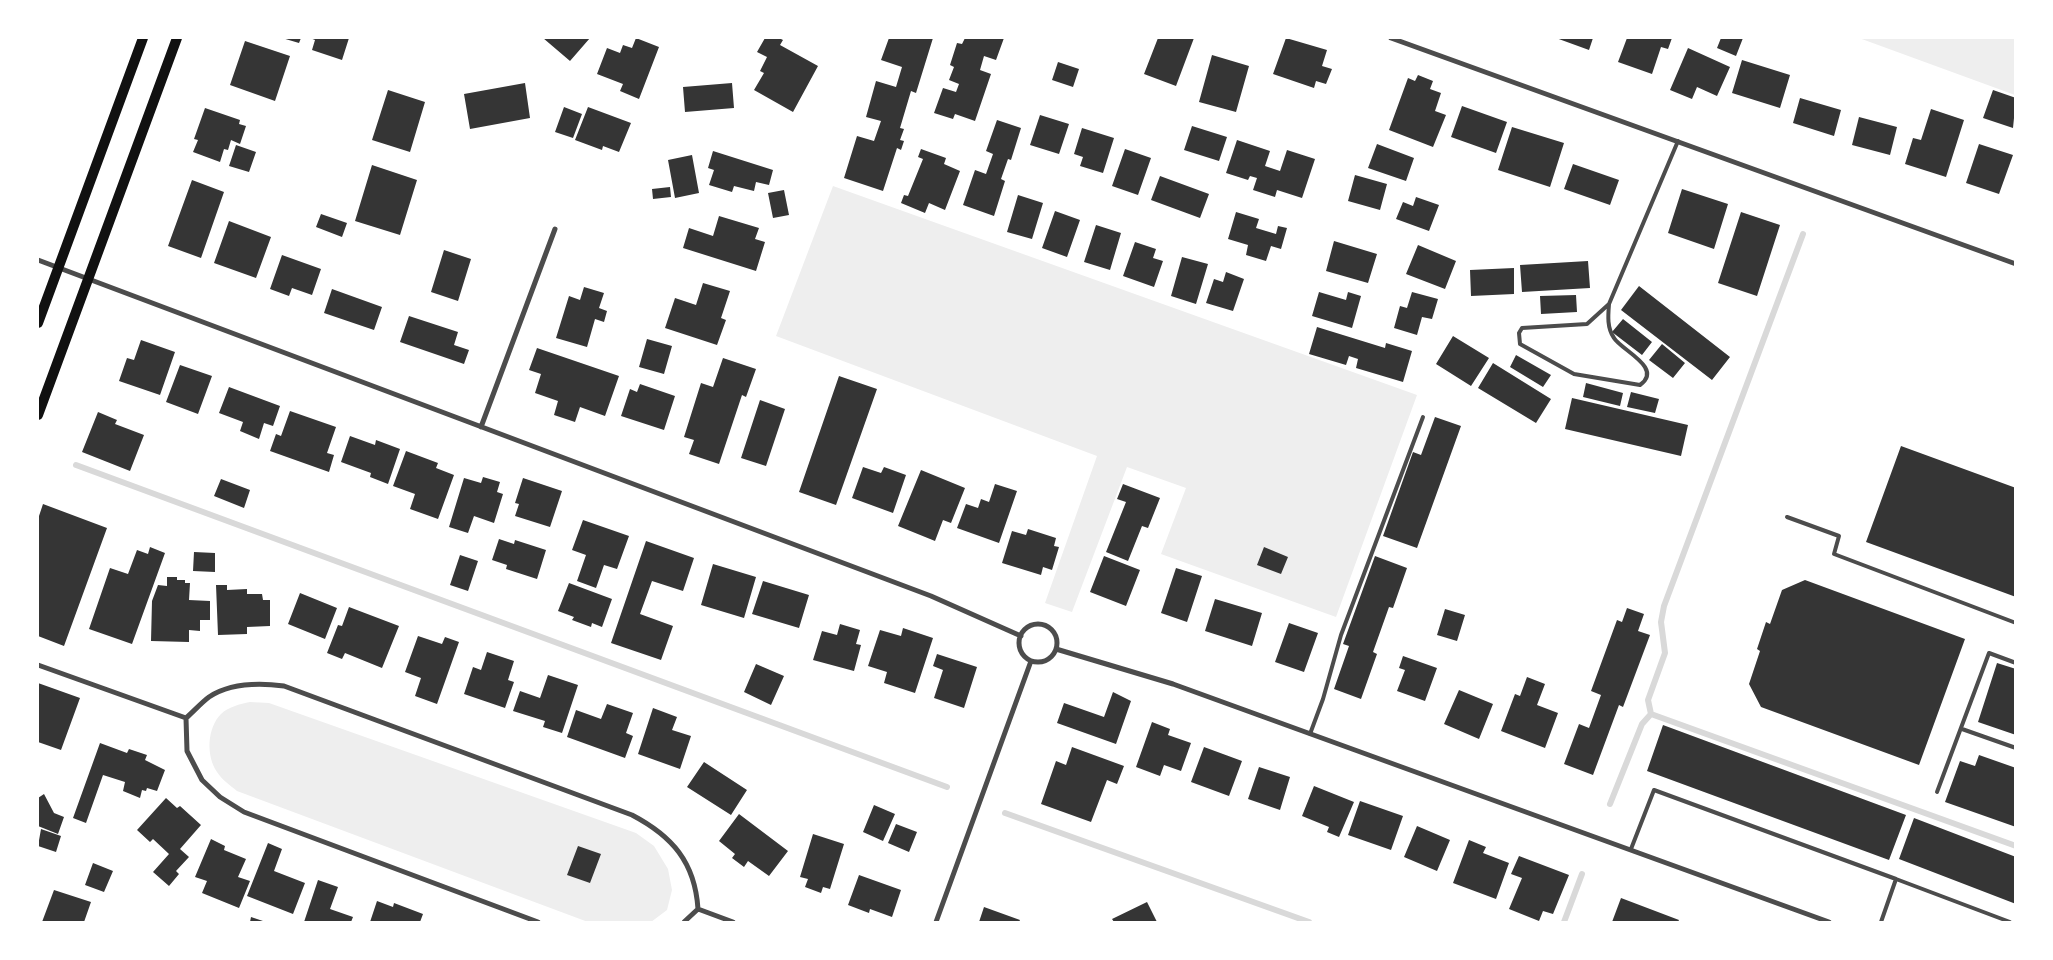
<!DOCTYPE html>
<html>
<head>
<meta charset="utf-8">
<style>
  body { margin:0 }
  #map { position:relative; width:2053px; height:960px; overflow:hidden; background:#fff; font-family:Manrope,sans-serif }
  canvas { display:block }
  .frame { position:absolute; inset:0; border:39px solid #fff; pointer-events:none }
</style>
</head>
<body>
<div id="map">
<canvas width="2053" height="960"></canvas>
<div class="frame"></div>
</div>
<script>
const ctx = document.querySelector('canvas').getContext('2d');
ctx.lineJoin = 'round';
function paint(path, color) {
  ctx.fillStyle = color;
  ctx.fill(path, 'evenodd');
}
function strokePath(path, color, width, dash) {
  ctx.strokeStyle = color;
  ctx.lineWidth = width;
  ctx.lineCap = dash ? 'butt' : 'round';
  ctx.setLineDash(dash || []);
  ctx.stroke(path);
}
const green = new Path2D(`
  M1859,38h156v57z
  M833,186l584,209 -81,222 -175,-63 25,-66 -59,-21 -55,145 -27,-9 52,-147 -321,-120z
  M250,702l19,1 367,130 18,13 14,23 4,21 -5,20 -16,12h-63l-351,-131c-7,-6 -15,-11 -20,-19 -11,-16 -10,-44 4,-58 7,-7 19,-10 29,-12z`);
const stream = new Path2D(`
  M76,465l871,322
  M1651,714l365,132
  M1610,804l32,-80 9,-10 -3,-14 17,-47 -4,-31 3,-16 139,-372
  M1005,813l304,109
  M1564,922l18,-48`);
const building = new Path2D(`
  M282,38h19l-2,5z
  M310,38h39l-7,22 -30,-10 3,-10z
  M543,38h47l-20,23z
  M636,38l23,9 -20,52 -19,-8 3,-7 -26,-10 10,-26 13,5 3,-8 9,3z
  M765,38h14l4,2 -3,5 38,21 -25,46 -39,-22 10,-17 -4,-2 7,-14 -10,-5z
  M889,38h44l-17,55 -5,-2 -11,37 4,1 -4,11 4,1 -3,9 -4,-2 -14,43 -39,-13 13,-42 17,5 7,-20 -15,-4 10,-36 20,6 6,-20 -21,-7z
  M965,38h39l-8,22 -12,-4 -4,14 11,4 -16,47 -20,-7 -2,5 -19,-6 9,-25 13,4 3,-8 -10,-4 5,-13 -4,-2 7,-22 5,1z
  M1158,38h36l-18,48 -32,-12z
  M1286,38l41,12 -5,16 10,3 -6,15 -10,-3 -2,7 -41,-14z
  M1556,38h37l-4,12z
  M1627,38h45l-4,11 -7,-2 -9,27 -34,-12z
  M1721,38h22l-7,18 -19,-8z
  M245,41l45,15 -15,45 -45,-16z
  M1688,48l42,19 -13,29 -20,-9 -5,12 -22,-9z
  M1212,55l37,11 -13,46 -37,-10z
  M1742,60l48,15 -10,33 -48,-15z
  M1058,62l21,7 -6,18 -21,-7z
  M1418,75l15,6 -3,8 11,4 -6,18 11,4 -13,32 -44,-17 19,-52 7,3z
  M525,83l5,35 -60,11 -6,-35z
  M732,83l2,25 -49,4 -2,-25z
  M388,90l37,12 -15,50 -38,-12z
  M1993,90l23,8 -3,30 -30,-10z
  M1800,98l41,12 -7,26 -41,-13z
  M1462,106l45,16 -11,31 -45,-16z
  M564,107l18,7 -9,24 -18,-6z
  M588,107l43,16 -12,29 -16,-6 -1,4 -27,-10z
  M205,108l35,12 -1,4 7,2 -6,18 -9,-4 -3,10 -4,-1 -4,13 -27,-10 5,-12 -4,-1z
  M1931,109l33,11 -18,57 -41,-13 8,-26 8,2z
  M1040,115l29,9 -10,30 -29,-9z
  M1859,117l38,10 -7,28 -38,-10z
  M997,120l24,8 -10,32 -3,-1 -7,20 4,2 -11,35 -31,-11 12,-35 11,4 7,-20 -7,-3z
  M1192,126l35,11 -8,24 -35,-11z
  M1512,127l52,16 -14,44 -52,-17z
  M1082,128l32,10 -11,35 -23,-7 3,-9 -9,-3z
  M1237,140l33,11 -5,15 15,5 7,-21 28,9 -13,39 -25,-8 -2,7 -22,-7 4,-12 -7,-2 -2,4 -22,-7z
  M1377,144l37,14 -8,23 -38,-13z
  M1979,144l34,11 -14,39 -33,-11z
  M236,145l20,7 -7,20 -20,-6z
  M921,149l25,9 -2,6 16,7 -15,39 -16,-7 -4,10 -24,-10 3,-8 4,1 15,-37 -5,-2z
  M1125,149l26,9 -13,37 -26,-9z
  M713,151l60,19 -4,15 -13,-3 -2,9 -20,-5 -2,6 -23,-7 5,-15 -6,-2z
  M692,155l7,38 -24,5 -7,-38z
  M1573,164l46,16 -9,25 -46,-16z
  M372,165l45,15 -17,55 -45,-14z
  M1355,175l32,9 -7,26 -32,-9z
  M1160,176l49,18 -9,24 -49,-18z
  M192,180l32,12 -23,66 -33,-12z
  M670,187l1,10 -18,2 -1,-10z
  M1682,189l46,15 -14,45 -46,-16z
  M784,190l5,25 -16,3 -5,-25z
  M1018,195l25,8 -11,36 -25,-7z
  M1416,197l23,8 -10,26 -33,-12 7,-17 10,4z
  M1055,211l25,9 -13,37 -25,-9z
  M1236,212l23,7 -3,9 20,6 2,-8 9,2 -6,21 -10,-3 -5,15 -20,-6 2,-10 -20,-6z
  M1741,212l39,13 -23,71 -39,-13z
  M321,214l26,9 -5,14 -26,-10z
  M719,216l40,12 -4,11 10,3 -9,29 -73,-23 6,-20 24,8z
  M229,221l42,16 -15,41 -42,-15z
  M1096,225l25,8 -11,37 -26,-8z
  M1334,241l43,13 -9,29 -42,-12z
  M1135,242l21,7 -3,9 10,3 -9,26 -31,-11z
  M1418,245l38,16 -11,28 -39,-15z
  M444,250l27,9 -13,42 -27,-9z
  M282,255l39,14 -9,26 -20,-7 -3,8 -19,-7z
  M1182,257l26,7 -12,40 -25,-8z
  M1588,261l2,27 -68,4 -2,-27z
  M1514,268v26l-43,2 -1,-26z
  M1226,272l18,7 -11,32 -27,-8 8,-24 9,3z
  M703,283l27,8 -9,27 5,2 -9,25 -52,-17 10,-30 21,7z
  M1639,286l91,71 -18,23 -91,-70z
  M584,287l20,6 -5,15 8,3 -3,11 -9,-3 -8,28 -31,-9 13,-42 11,4z
  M332,289l50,18 -8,23 -50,-17z
  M1319,292l27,8 2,-8 13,4 -9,32 -40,-12z
  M1412,292l26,7 -6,20 -10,-2 -5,18 -23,-7 6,-22 7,2z
  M1576,295l1,17 -36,2 -1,-18z
  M409,316l49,16 -4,13 15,5 -5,14 -64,-22z
  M1623,319l29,23 -10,13 -30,-23z
  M1317,327l68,21 1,-5 26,8 -9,31 -47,-14 2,-9 -9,-3 -3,9 -37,-11z
  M1453,336l36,22 -18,28 -35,-22z
  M647,339l25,7 -8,28 -25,-7z
  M141,340l34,12 -15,43 -41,-14 8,-23 7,2z
  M1662,344l23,19 -12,15 -24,-18z
  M537,348l82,28 -14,40 -25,-9 -5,15 -21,-7 4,-14 -23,-8 6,-19 -12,-4z
  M1516,355l35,20 -8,12 -33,-20z
  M723,358l33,11 -10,28 -4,-2 -23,69 -30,-10 5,-14 -10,-3 17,-54 12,4z
  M1493,363l58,36 -15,24 -58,-35z
  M180,365l32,11 -14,38 -32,-12z
  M839,376l38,13 -41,116 -37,-13z
  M1586,383l37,10 -3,13 -37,-9z
  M640,384l35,12 -11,34 -43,-14 9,-27 7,3z
  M229,387l51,19 -7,20 -9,-3 -5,16 -19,-8 3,-9 -24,-9z
  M1631,392l28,7 -4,14 -28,-6z
  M1572,398l116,27 -7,31 -116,-27z
  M760,400l25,9 -19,57 -25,-8z
  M290,411l46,16 -9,26 7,2 -5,17 -59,-21 6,-17 5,2z
  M98,412l19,8 -2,4 29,11 -14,36 -48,-19z
  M1435,417l26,9 -44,122 -34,-12 30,-84 8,3z
  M350,436l25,9 1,-5 24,9 -12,35 -18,-7 1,-4 -30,-11z
  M1901,446l115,42v109l-150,-55z
  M406,451l32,12 -2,5 18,7 -16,44 -28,-10 5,-15 -22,-8z
  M863,467l18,6 3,-6 22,8 -13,38 -41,-15z
  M921,470l44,18 -14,35 -8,-3 -8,21 -37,-15z
  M483,477l17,5 -3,10 6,2 -9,29 -20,-7 -6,17 -19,-6 15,-49 17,5z
  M523,478l39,13 -12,36 -35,-11 4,-12 -4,-1z
  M221,479l29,11 -6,18 -30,-12z
  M995,484l22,7 -18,52 -42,-15 9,-24 12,4 3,-9 8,3z
  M1123,484l37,14 -12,30 -6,-2 -14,35 -22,-9 20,-50 -9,-3z
  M43,504l64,24 -43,118 -26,-10v-117z
  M583,520l46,16 -12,33 -13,-4 -8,23 -19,-7 9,-26 -14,-5z
  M1028,529l28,9 -2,8 5,1 -7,23 -9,-3 -2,8 -39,-12 10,-32 14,4z
  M499,539l15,5 1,-4 31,10 -9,29 -31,-10 1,-4 -15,-5z
  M646,541l48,17 -11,33 -31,-10 -12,33 33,12 -12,34 -50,-17z
  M150,547l15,6 -33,91 -43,-15 21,-61 18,6 9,-24 11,4z
  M1264,547l24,10 -7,17 -24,-9z
  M194,552l21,1v19l-22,-1z
  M460,555l18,6 -10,30 -18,-6z
  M1104,556l36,14 -14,36 -36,-14z
  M1375,556l32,12 -14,40 -4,-1 -16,45 4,2 -16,45 -27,-10 15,-43 -6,-2z
  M713,564l43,13 -12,41 -43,-13z
  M1176,568l26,8 -15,46 -26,-9z
  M167,577h10v3h8v3h5l-1,17 21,1v19h-10v11l-11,-1v12l-38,-1 1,-40 6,-16 9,1z
  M1805,580l160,59 -46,126 -158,-58 -12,-23 11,-33 -3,-2 9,-27 4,2 12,-34z
  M763,581l46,14 -10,33 -47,-14z
  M569,583l43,16 -10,28 -10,-4 -1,4 -19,-7 2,-3 -16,-6z
  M216,585h11v5l20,-1v5h15l1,6h7v26l-23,1v7l-29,1z
  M300,593l37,15 -12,31 -37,-15z
  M1215,599l47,14 -10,33 -47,-15z
  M349,607l50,19 -17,42 -37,-15 -3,6 -15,-6 11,-28 4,1z
  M1627,608l17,6 -6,17 12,4 -27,72 -4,-2 -26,70 -29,-11 15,-40 10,4 12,-33 -10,-4 26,-71 5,2z
  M1445,609l20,6 -8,26 -20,-6z
  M1289,623l29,10 -14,39 -29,-10z
  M840,624l20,6 -4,14 5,1 -7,26 -41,-11 9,-29 15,4z
  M903,628l30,10 -18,55 -31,-10 3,-11 -19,-6 12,-36 21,6z
  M418,636l24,8 3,-7 14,5 -22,62 -22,-8 6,-18 -16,-6z
  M487,652l27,9 -6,19 6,2 -9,26 -41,-14 9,-27 8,3z
  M937,654l40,13 -13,41 -30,-10 9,-28 -10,-4z
  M1403,656l34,12 -12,33 -28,-10 8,-21 -6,-2z
  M1997,663l19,6v66l-38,-13z
  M756,664l28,12 -13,29 -27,-13z
  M548,675l30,10 -16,48 -19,-6 2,-6 -32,-10 7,-20 20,7z
  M1527,677l18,7 -8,21 21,8 -13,35 -44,-17 14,-37 5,2z
  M38,683l42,15 -19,52 -23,-8z
  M1459,690l34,14 -14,35 -35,-15z
  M1113,692l18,9 -15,43 -59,-21 7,-20 40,14z
  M607,704l26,9 -7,20 7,3 -8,22 -58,-21 9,-27 25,9z
  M653,708l24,9 -5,13 19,6 -11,33 -42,-15z
  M1152,722l18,7 -2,6 23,8 -10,28 -17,-6 -4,11 -24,-9z
  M1663,725l243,90 -17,45 -242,-89z
  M100,743l27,10 2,-4 18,6 -2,5 20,10 -8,21 -10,-3 -1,3 -4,-1 -2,8 -17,-7 2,-9 -22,-7 -17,48 -13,-5z
  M1072,747l52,19 -7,18 -10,-4 -16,42 -50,-18 15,-43 10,4z
  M1204,747l38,14 -13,35 -38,-14z
  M1979,755l37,13v59l-71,-25 15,-41 15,5z
  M704,762l43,28 -16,25 -44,-28z
  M1259,767l31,10 -10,33 -32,-11z
  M1314,786l40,16 -15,35 -12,-5 2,-5 -27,-11z
  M44,794l10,19 10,4 -6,17 -20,-8v-28z
  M166,798l11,10 3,-2 21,19 -21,24 9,8 -13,14 3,3 -10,12 -16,-14 16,-18 -16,-15 -3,3 -13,-12z
  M1360,801l43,15 -12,34 -43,-15z
  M874,805l21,9 -12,27 -20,-9z
  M739,814l49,37 -19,25 -21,-15 -4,6 -12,-9 3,-4 -16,-13z
  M1914,818l102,39v47l-117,-45z
  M896,824l21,8 -8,20 -21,-9z
  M1417,826l33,14 -13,31 -33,-14z
  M41,829l20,7 -5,16 -18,-6z
  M813,834l31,10 -14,45 -7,-2 -2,6 -16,-6 3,-8 -8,-2z
  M211,839l14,7 -1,4 22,9 -8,18 12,4 -11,27 -37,-15 5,-12 -12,-4z
  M1469,840l17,7 -3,6 26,10 -13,36 -43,-16z
  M268,843l14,6 -8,22 31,12 -12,31 -46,-18z
  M578,846l23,8 -11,29 -23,-8z
  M1519,856l50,19 -16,39 -10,-3 -4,10 -30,-12 13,-31 -11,-4z
  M93,863l20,8 -9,21 -19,-7z
  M859,875l42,15 -9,27 -22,-8 -1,4 -21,-8z
  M318,880l20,7 -8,22 23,8 -2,5h-47z
  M54,890l37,12 -7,20h-42z
  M1621,898l58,22 -1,2h-66z
  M377,901l16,6 1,-4 29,11 -3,8h-50z
  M1147,902l10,20h-43l-2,-3z
  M984,907l36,13 -1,2h-40z
  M251,917l15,5h-16z`);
const service = new Path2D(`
  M1609,304l-22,20 -65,4 -3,5 1,11 54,30 66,11c24,-17 -19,-35 -26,-47 -7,-10 -6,-22 -5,-34l69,-163
  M1787,517l52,19 -5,18 182,69
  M1962,729l54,19
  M1310,734l13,-35 18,-64 82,-218
  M1937,792l52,-139 27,10
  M1631,849l23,-59 242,89 -15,43
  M1896,879l114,43`);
const minor = new Path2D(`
  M1391,38l625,226
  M38,260l893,336 90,40
  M481,427l74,-198
  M1019 643a19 19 0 1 1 38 0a19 19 0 1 1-38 0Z
  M1056,649l117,35 656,238
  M38,665l148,53
  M698,909l35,13
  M538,922l-294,-110 -24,-15 -18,-17 -15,-29 -1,-33c8,-7 15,-15 23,-21 21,-14 52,-14 75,-11l348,129c40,21 63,47 66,94l-14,13
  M936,922l95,-261`);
const secondary = new Path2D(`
  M38,323l105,-285
  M38,415l139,-377`);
paint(green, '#eee');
strokePath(stream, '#d9d9d9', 6);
paint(building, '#353535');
strokePath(service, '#4c4c4c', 4);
strokePath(minor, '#4c4c4c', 5);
strokePath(secondary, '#111', 10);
</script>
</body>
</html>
